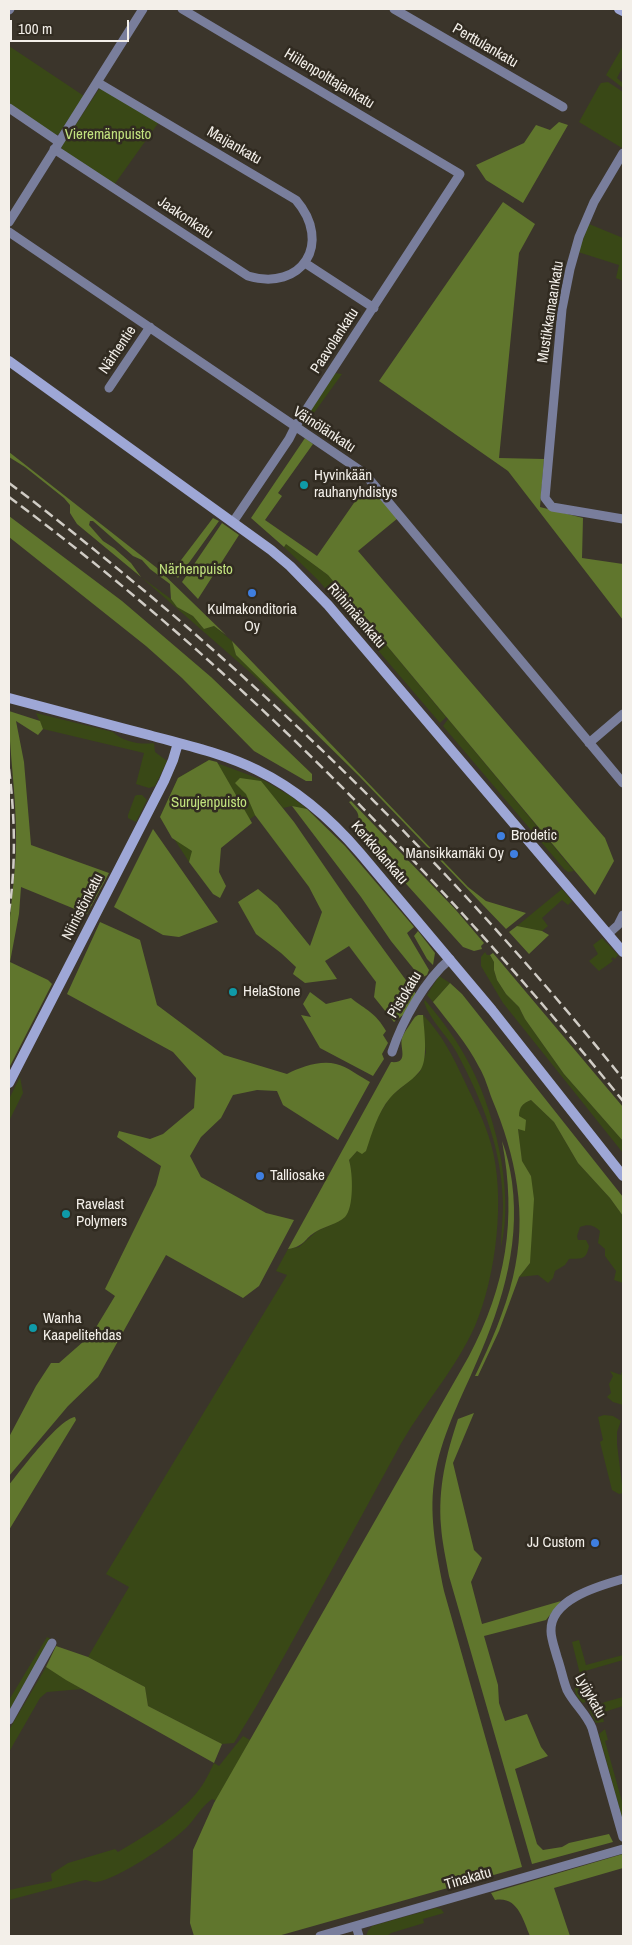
<!DOCTYPE html>
<html>
<head>
<meta charset="utf-8">
<style>
  body { margin:0 }
  #map { position:relative; width:632px; height:1945px; overflow:hidden; background:#3b352b; font-family:"Archivo Narrow",sans-serif }
  canvas { display:block }
  .frame { position:absolute; inset:0; border:10px solid #f3efe9; pointer-events:none }
  .scale { position:absolute; left:10px; top:20px; width:119px; height:22px; box-sizing:border-box; border:2px solid #f3efe9; border-top:0; padding-left:6px; font-size:15px; line-height:18px; white-space:nowrap; color:#f3efe9; -webkit-text-stroke:4px #312b21; paint-order:stroke }
</style>
</head>
<body>
<div id="map">
<canvas width="632" height="1945"></canvas>
<div class="frame"></div>
<div class="scale">100 m</div>
</div>
<script>
const ctx = document.querySelector('canvas').getContext('2d');
ctx.lineJoin = 'round';
function paint(path, color) {
  ctx.fillStyle = color;
  ctx.fill(path, 'evenodd');
}
function strokePath(path, color, width, dash) {
  ctx.strokeStyle = color;
  ctx.lineWidth = width;
  ctx.lineCap = dash ? 'butt' : 'round';
  ctx.setLineDash(dash || []);
  ctx.stroke(path);
}
function label(font, color, halo, rows, align = 'center') {
  ctx.font = font + ' "Archivo Narrow",sans-serif';
  ctx.lineWidth = 5;
  ctx.setLineDash([]);
  ctx.textBaseline = 'middle';
  ctx.strokeStyle = halo;
  ctx.fillStyle = color;
  for (const [text, x, y, turn = 0] of rows) {
    ctx.save();
    ctx.translate(x, y);
    ctx.rotate((+turn || 0) * Math.PI / 180);
    ctx.textAlign = isNaN(turn) ? turn : align;
    if (halo) ctx.strokeText(text, 0, 0);
    ctx.fillText(text, 0, 0);
    ctx.restore();
  }
}
const green = new Path2D(`
  M9,46l75,50 -25,38 -3,1 -47,-30z
  M623,46v20l-6,12 6,5v5l-17,-13z
  M608,82l15,10 -1,56 -43,-26 20,-36 2,-3z
  M99,89h3l57,33 -45,63 -52,-35v-4z
  M589,224l34,14v43l-7,-3 3,-13 -41,-13z
  M335,373l7,1 -36,50h-2l2,-7z
  M286,544l42,31 118,142 -6,6 -122,-143 -34,-33z
  M141,577l30,22 6,8 16,9 11,13 10,-3 18,15 4,14 34,31 33,36 -51,-48z
  M36,713l77,19c10,10 28,13 41,11l1,9 12,9 -12,25 -6,2 -13,-4 8,-31 -101,-24z
  M448,719l126,152 -6,1 -4,-3 -121,-143z
  M209,760l56,21 27,16 15,12 -15,-3 -9,2 -6,-8 -88,62 -29,-45 18,-39z
  M137,795h5l5,5 -11,22 -8,-4v-3l7,-19z
  M562,889l10,12 -4,4 -6,-5 -20,18 6,8 -6,5 -25,-5z
  M602,938l16,17 -3,4 -2,-2 -2,2 2,2 -14,10 -10,-10 9,-7 -5,-9z
  M485,952l2,3h3l4,7v8l3,10 9,14 13,13 6,12 39,55 59,67v12l-120,-150 -22,-37v-9z
  M439,976l11,7 -17,19 -6,-7z
  M425,1000c15,18 29,36 40,56 29,50 50,134 36,191 0,-14 2,-28 2,-42 -1,-56 -20,-103 -46,-152 -9,-17 -27,-32 -33,-51z
  M423,1015c19,19 30,42 41,65 10,21 21,42 27,64 15,52 5,133 -16,182 -20,45 -55,82 -78,125 -46,85 -93,169 -140,254l-23,38 -12,1 -74,-38 -3,-19 -57,-30 41,-70 -23,-13 181,-299 -11,-4 12,-22 11,-2 18,-16 16,-7c9,-20 23,-41 16,-64l8,-9 33,-54 30,-25 6,-20 -2,-9z
  M20,1077l3,16 -14,28v-22z
  M531,1100l23,22 24,41 32,35 13,18v67l-9,-3 2,-9 -11,-15v-7l-7,-6 2,-12c-6,-6 -12,-7 -20,-4l-3,9 1,4h8l3,6c-3,15 -8,12 -20,13l-4,6 -10,6 -2,7 -5,5 -10,-8 -19,2 11,-14 1,-87 -9,-14 -4,-33 1,-19 5,-7z
  M623,1368v37l-10,-3 -6,-5 4,-4 -2,-9 4,-8 -3,-5 11,4z
  M604,1415l9,1 8,5 -4,11v12l6,49 -4,1 -7,-4 -12,-48 3,-2 -5,-23z
  M47,1637l4,2 -42,72v-11z
  M579,1640l7,25 37,-10v5l-38,11 6,19 -3,11 -5,2c-5,-5 -9,-9 -8,-17l7,-4 -10,-40z
  M46,1667l36,22 -35,3 -7,6 -31,54v-22z
  M623,1697v9l-22,7 3,9 -8,1 -7,-13 16,-8z
  M605,1729l3,11 -3,1 18,64v16l-24,-87z
  M243,1736l7,4 -11,20 -18,43 -9,-4c-11,8 -16,19 -26,29 -15,15 -69,52 -90,54 -3,1 -8,-2 -11,-2l-76,20v-10l43,-9 -1,-7 17,-11 47,-14 3,3c29,-17 63,-37 83,-65 5,-7 9,-16 13,-24l5,3z
  M436,1908l5,1 3,4 -21,6 1,4 -33,10 -4,3h-21l2,-5 4,-5z`);
const forest = new Path2D(`
  M559,122l9,3 -45,78 -37,-23 -10,-15 48,-22 12,-18 14,5z
  M503,202l32,22 -16,29 -20,205 45,1 -4,48 43,11 -1,40 41,6v56l-115,-149 -129,-90z
  M305,438l8,6 -35,49 4,3 -17,24 52,36 39,-56 9,-8 8,7 7,-3 18,22 -40,33 247,287 9,23 -19,34 -267,-320 -42,-31 -2,3 -33,-29z
  M9,452l148,116 69,67 -12,-9 -10,3 -11,-13 -16,-9 -6,-8 -1,-15 -20,-15 -8,-9 -9,-4 -40,-35h-3l-1,4 14,16 11,7 17,15 10,14 -64,-53 -7,-11v-8l-6,-7 -39,-31 -16,-10z
  M9,516l113,85 89,76 101,97v7h-6l-52,-30 -72,-73 -36,-32 -137,-109z
  M213,518l6,3 -41,57 -6,-6z
  M222,523l17,12 -41,64 -16,-17z
  M232,641l236,246 18,14 40,12 -20,16 -147,-153 -123,-121z
  M9,711l31,10 3,8 -5,6 -22,-14 8,41 7,83 78,28 -22,41 -66,-27 -2,27 -9,48 38,18 4,4 -43,84c0,-45 -3,-92 0,-137 2,-33 8,-65 7,-98 0,-41 -7,-81 -7,-122z
  M209,760l8,2 35,61 -31,25 -2,24 7,14 -6,12 -7,-4 -24,-32 3,-11 -20,-13 -12,-21 18,-39z
  M240,778l21,3 33,41 55,80 67,92 -13,21 -9,7 -20,-25 2,-15 -27,-36 -24,15 12,18 -32,4 -12,-9 3,-7 -15,-14 -25,-19 -18,-32 20,-13 19,16 33,41 12,-34 -13,-25 -54,-72 -9,-21 -11,-11z
  M351,801l104,108 29,34 -3,3 1,3 -8,2 -11,-4 -109,-121c9,-11 3,-14 -5,-24z
  M292,806l15,3 38,37 69,81 -7,6 22,37 -2,5 -6,3 -30,-37 -30,-44z
  M153,829l65,93 -39,15 -16,-2 -49,-28z
  M100,922l40,18 17,65 67,50 63,19c14,-7 33,-14 49,-10 11,2 24,13 34,18l-32,58 -55,-35 -6,-14 -20,-1 -24,5 -12,23 -20,19 -11,19 11,21 65,36 28,7 -35,66 -16,12 -77,-43 -68,122 -30,29 -59,70v-39l27,-51 15,-23h8l33,-29 23,-38 -10,-7 51,-104 5,-19 -44,-29 2,-6 31,8 13,-5 31,-26 2,-30 -23,-26 -106,-58z
  M517,926l25,5 7,4 -20,19 -20,-22z
  M418,931l17,22 -2,12 -6,-6 -13,-23z
  M493,953l130,154v34l-59,-67 -39,-55 -6,-12 -13,-13 -9,-14 -3,-10v-8l-4,-7z
  M450,983l12,11 161,203v19l-13,-18 -32,-35 -24,-41 -23,-22c-8,3 -12,7 -12,16l7,4 -1,11 -7,-2 4,32 9,15 3,23 -4,64 -11,14 -20,54 -21,45h-3c15,-31 30,-65 38,-99 15,-62 3,-121 -21,-178 -4,-11 -7,-22 -13,-32 -12,-24 -30,-44 -46,-65z
  M310,992l16,12 25,-6c15,12 25,15 35,33l-3,4 5,8 -6,11 2,5 -11,17 -53,-28 -19,-33 10,2 -8,-13z
  M418,1015h5c1,15 6,47 -4,57 -8,10 -21,16 -29,26 -12,14 -18,35 -24,53l-4,3 -5,-3 -8,9c4,13 5,48 -4,57 -8,7 -19,9 -28,14 -14,8 -11,15 -29,18l103,-187c19,2 8,-15 11,-24 3,-7 9,-15 13,-21z
  M502,1141c5,13 8,27 10,41 9,68 -13,131 -41,193 -15,33 -33,71 -37,107 -5,36 3,74 10,109l78,276 -244,69h-84l-4,-13 3,-73 21,-47 255,-447c37,-70 48,-136 33,-215z
  M474,1413l-21,50 21,87 8,8 -11,24 11,42 79,-23 -15,19 -62,16 14,49 1,18 6,18 22,-7 14,33 7,9 -33,13 22,75 6,6 19,-3 7,-4 40,-9 4,8 -81,22 -83,-288c-3,-17 -7,-34 -8,-50 -3,-38 5,-71 17,-107z
  M75,1417l1,3 -67,110v-45c11,-14 50,-66 66,-68z
  M56,1646l32,11 57,30 3,19 74,38 -8,19 -148,-83 -20,-13z
  M623,1854v14l-69,20 16,48h-40c-7,-16 -12,-40 -35,-36l-4,-7z`);
const street = new Path2D(`
  M182,9l278,165 -165,253 -6,12 -56,83
  M394,9l169,98
  M9,10l1,-1
  M9,108l50,34
  M54,149l194,127c54,16 85,-33 48,-76l-199,-118
  M623,153l-29,49 -15,35 -9,32 -8,40 -17,189 7,9 71,12
  M9,222l134,-213
  M9,232l355,241 259,310
  M305,263l69,45
  M109,388l41,-61
  M589,743l34,-29
  M608,934l10,-9 5,-10
  M392,1052c10,-31 33,-72 58,-93
  M623,1579c-24,7 -73,20 -72,52 0,8 4,18 6,26 4,11 6,23 10,33 7,14 19,23 25,38l31,109
  M9,1720l43,-77
  M356,1926l3,10
  M320,1936l303,-87`);
const secondary = new Path2D(`
  M619,9l4,2
  M9,361l262,189 19,16 38,39 295,347
  M9,698c46,12 93,25 140,37 36,10 74,18 108,35 41,20 74,49 103,83l132,157 131,166
  M9,1083l155,-302 9,-21 5,-17`);
const rail = new Path2D(`
  M9,483c47,35 92,72 138,110 174,146 334,309 476,486
  M9,497c231,172 433,381 614,604
  M9,769c6,48 7,96 0,143`);
const markers = [
  [304,485,5,"#0f9aa8"],
  [252,593,5,"#3f7fe0"],
  [501,836,5,"#3f7fe0"],
  [514,854,5,"#3f7fe0"],
  [233,992,5,"#0f9aa8"],
  [260,1176,5,"#3f7fe0"],
  [66,1214,5,"#0f9aa8"],
  [33,1328,5,"#0f9aa8"],
  [595,1543,5,"#3f7fe0"]
];
const streetNames = [
  ["Perttulankatu",485,46,30],
  ["Hiilenpolttajankatu",329,79,31],
  ["Maijankatu",234,146,30],
  ["Jaakonkatu",185,218,34],
  ["Mustikkamaankatu",551,312,-81],
  ["Paavolankatu",335,341,-57],
  ["Närhentie",118,350,-56],
  ["Väinölänkatu",324,430,33],
  ["Riihimäenkatu",356,616,49],
  ["Kerkkolankatu",379,853,49],
  ["Niinistönkatu",83,907,-63],
  ["Pistokatu",405,995,-59],
  ["Lyijykatu",590,1696,61],
  ["Tinakatu",468,1879,-16]
];
const parkNames = [
  ["Vieremänpuisto",108,135],
  ["Närhenpuisto",196,570],
  ["Surujenpuisto",209,803]
];
const poiNames = [
  ["Hyvinkään",314,476],
  ["rauhanyhdistys",314,493],
  ["Kulmakonditoria",252,610,"center"],
  ["Oy",252,627,"center"],
  ["Brodetic",511,836],
  ["Mansikkamäki Oy",504,854,"right"],
  ["HelaStone",243,992],
  ["Talliosake",270,1176],
  ["Ravelast",76,1205],
  ["Polymers",76,1222],
  ["Wanha",43,1319],
  ["Kaapelitehdas",43,1336],
  ["JJ Custom",585,1543,"right"]
];
paint(green, '#394816');
paint(forest, '#60762d');
strokePath(street, '#797e9c', 9);
strokePath(secondary, '#9ea7d6', 10);
strokePath(rail, '#d0ccc5', 2.5, [10, 5]);
for (const [x, y, r, color] of markers) {
  const dot = new Path2D();
  dot.arc(x, y, r, 0, 2 * Math.PI);
  ctx.fillStyle = color;
  ctx.fill(dot);
  strokePath(dot, '#312b21', 2);
}
label('15px', '#f3efe9', '#312b21', streetNames);
label('15px', '#c1e27e', '#312b21', parkNames);
label('15px', '#f3efe9', '#312b21', poiNames, 'left');
</script>
</body>
</html>
